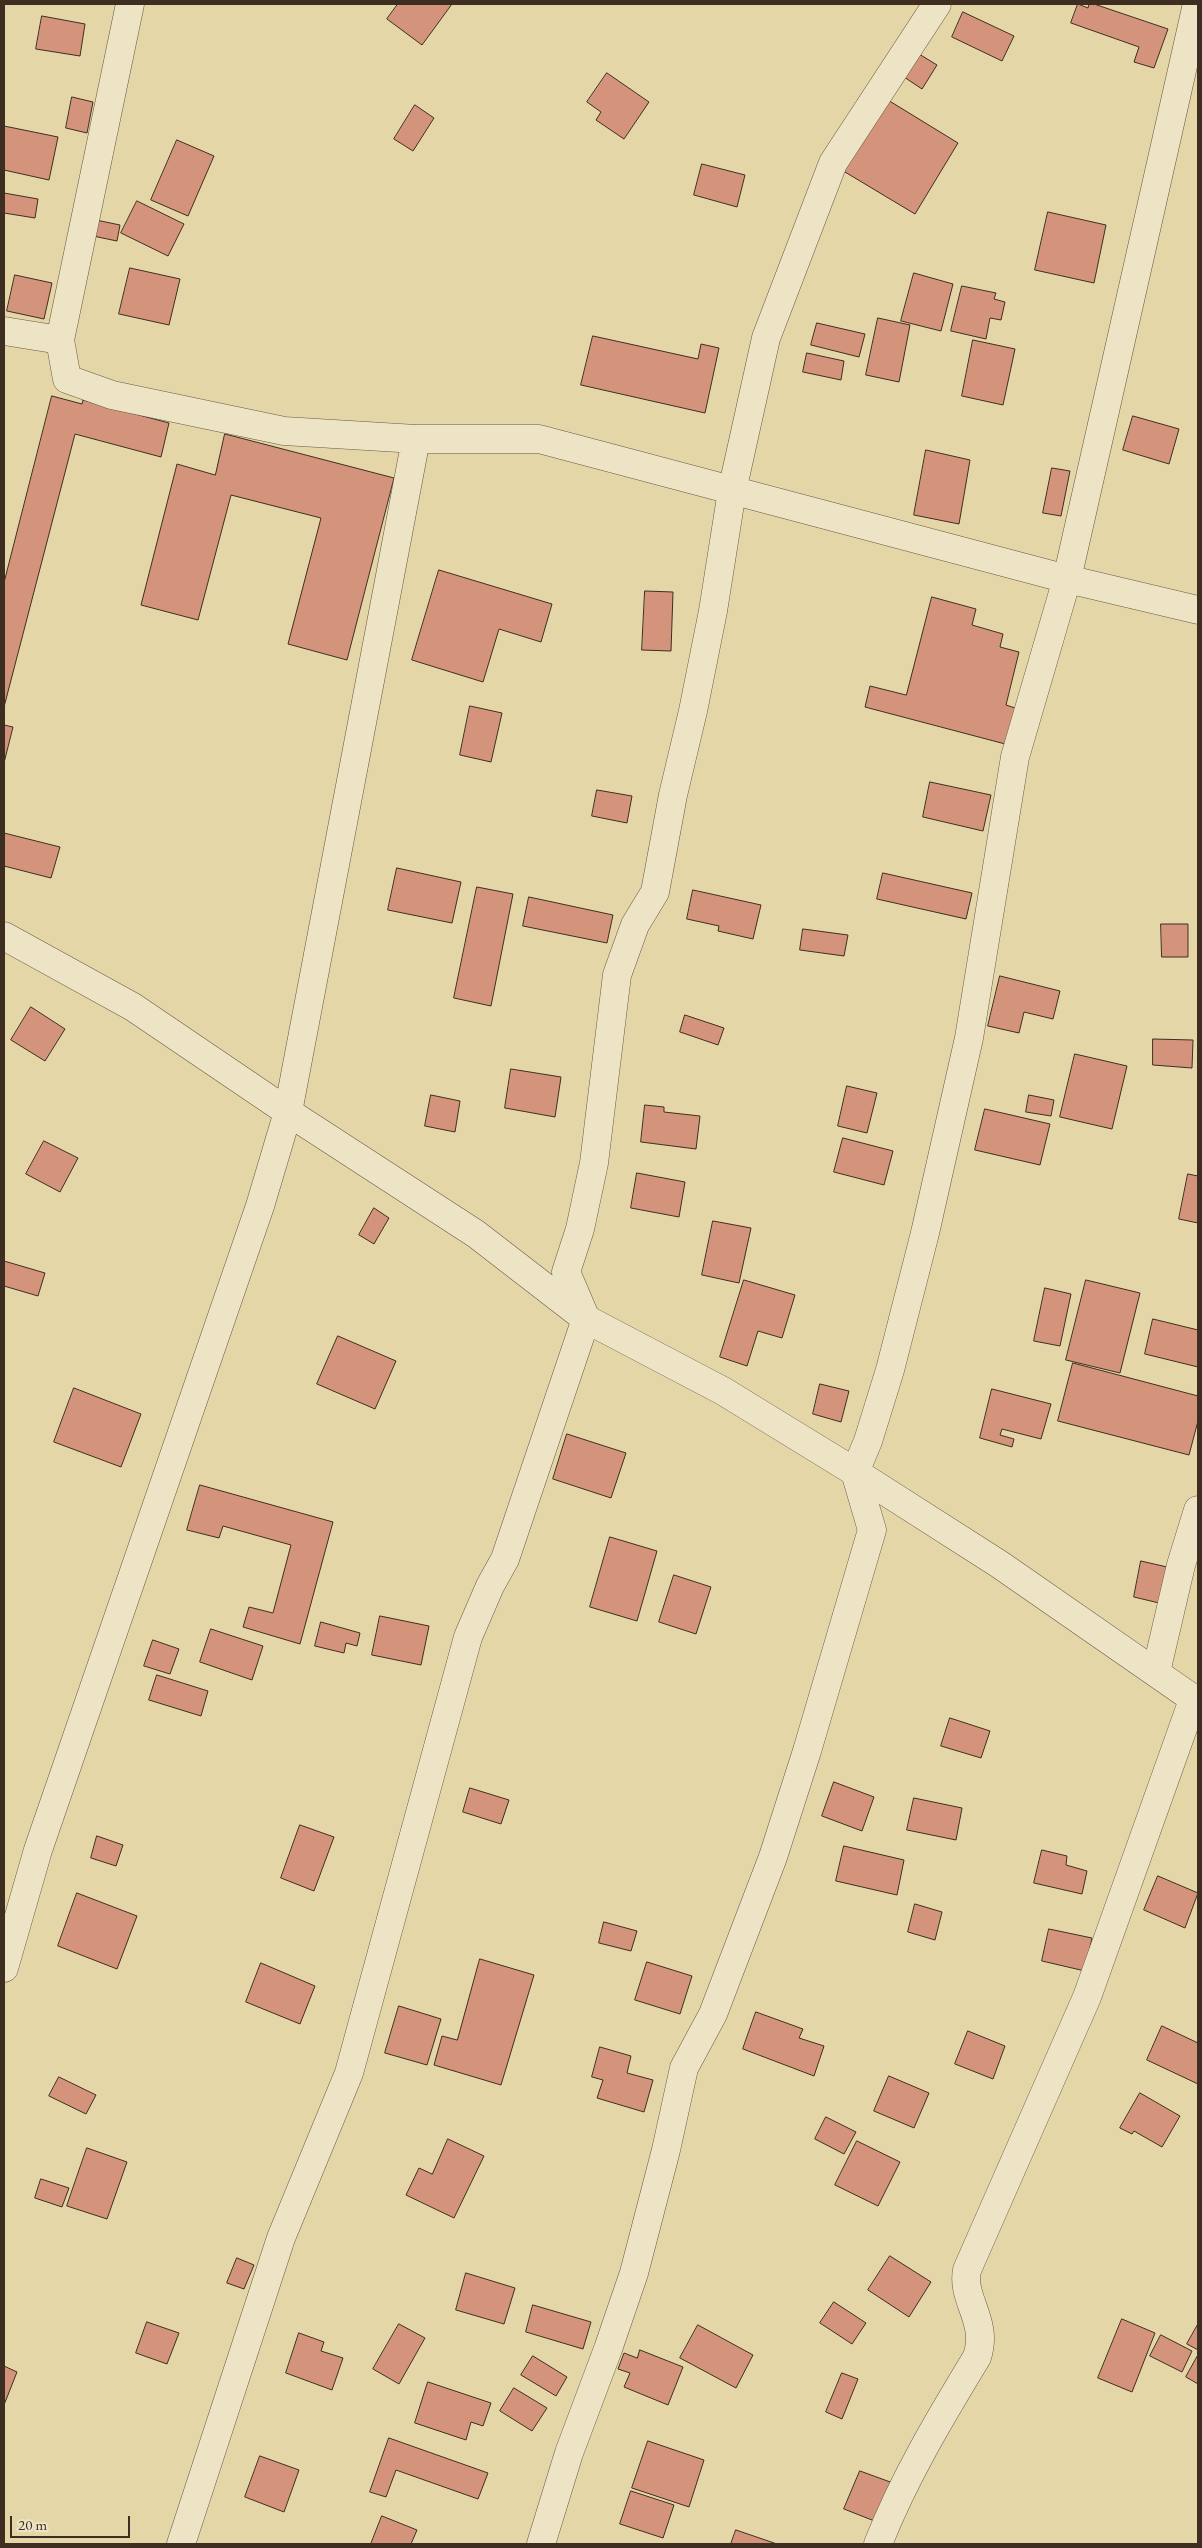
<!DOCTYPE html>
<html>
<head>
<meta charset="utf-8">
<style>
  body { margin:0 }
  #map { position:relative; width:1202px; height:2548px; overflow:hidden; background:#e4d6a7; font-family:"EB Garamond",serif }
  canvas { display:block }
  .frame { position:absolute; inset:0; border:5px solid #3e2e22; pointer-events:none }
  .scale { position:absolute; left:10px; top:2516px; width:120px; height:22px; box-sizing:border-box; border:2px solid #3e2e22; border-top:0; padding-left:6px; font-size:15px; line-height:18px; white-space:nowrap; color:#3e2e22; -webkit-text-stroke:4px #ede4c6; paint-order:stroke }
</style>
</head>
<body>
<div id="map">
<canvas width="1202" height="2548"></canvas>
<div class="frame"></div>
<div class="scale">20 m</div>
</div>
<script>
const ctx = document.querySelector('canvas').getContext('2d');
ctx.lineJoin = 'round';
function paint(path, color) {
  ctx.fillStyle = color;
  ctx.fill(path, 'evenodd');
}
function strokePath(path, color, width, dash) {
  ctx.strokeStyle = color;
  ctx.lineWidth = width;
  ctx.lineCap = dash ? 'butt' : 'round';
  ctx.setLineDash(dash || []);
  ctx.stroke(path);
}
const building = new Path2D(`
  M398,4h54l-30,41 -35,-26z
  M1078,4l10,4 1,-4h5l74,25 -14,39 -20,-6 5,-15 -68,-24z
  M963,12l51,24 -12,25 -50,-24z
  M42,16l43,8 -5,32 -44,-7z
  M919,54l18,11 -15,24 -18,-12z
  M607,73l42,29 -25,37 -28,-19 5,-8 -14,-10z
  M72,97l21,5 -6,31 -21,-5z
  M883,97l75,46 -43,71 -75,-45z
  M415,105l19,13 -21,33 -19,-12z
  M4,126l54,11 -9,43 -45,-10z
  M177,140l37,16 -26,60 -37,-16z
  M702,164l43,11 -8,32 -43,-12z
  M4,193l34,6 -3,19 -31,-5z
  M137,201l47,23 -16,32 -47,-23z
  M1048,212l58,13 -12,58 -59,-13z
  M96,220l24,5 -3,16 -24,-5z
  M130,268l50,11 -11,46 -50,-11z
  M914,273l39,11 -12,47 -40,-10z
  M15,275l37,8 -8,36 -37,-8z
  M962,286l34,7 -2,6 11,3 -4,18 -11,-2 -4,21 -35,-8z
  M878,318l32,7 -11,57 -33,-7z
  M817,323l48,11 -6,23 -48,-12z
  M593,336l105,23 3,-15 18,4 -14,65 -124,-28z
  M973,340l42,9 -12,56 -41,-9z
  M807,353l37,8 -3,19 -38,-8z
  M52,396l30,8 1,-4 86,23 -8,34 -86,-23 -71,273v-124z
  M1133,416l46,13 -10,35 -46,-14z
  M225,434l169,44 -47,182 -59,-16 33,-126 -90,-23 -33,125 -57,-15 36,-141 38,11z
  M926,450l44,10 -11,64 -45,-9z
  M1052,468l18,3 -9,45 -18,-3z
  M439,570l113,34 -11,38 -42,-13 -16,53 -71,-22z
  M645,591l28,1 -2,59 -29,-1z
  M932,597l44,12 -4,16 31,9 -3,13 19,5 -13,53 12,4 -9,36 -144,-38 5,-21 36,9z
  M470,706l32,7 -11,49 -31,-7z
  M4,725l9,2 -9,36z
  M930,782l61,13 -8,36 -60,-14z
  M597,790l35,6 -5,27 -35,-7z
  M4,833l56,14 -9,31 -47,-12z
  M397,868l64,14 -9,41 -64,-13z
  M883,873l89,20 -6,26 -89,-20z
  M477,887l36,7 -22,112 -37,-8z
  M693,890l68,15 -8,34 -35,-8 1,-5 -32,-7z
  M529,897l84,18 -6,28 -84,-17z
  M1161,924h27v33h-26z
  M803,929l45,6 -4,21 -44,-6z
  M1000,976l60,15 -7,28 -29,-7 -5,21 -31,-7z
  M31,1007l34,22 -20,32 -34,-21z
  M685,1015l39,13 -6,17 -38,-13z
  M1153,1039l40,1 -1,28 -39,-3z
  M1075,1054l52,12 -15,63 -52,-12z
  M511,1069l50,8 -6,40 -50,-9z
  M847,1086l30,7 -10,40 -29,-7z
  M431,1095l29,6 -5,31 -30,-6z
  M1029,1095l25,5 -3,16 -25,-4z
  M645,1105l19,2v5l36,4 -4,33 -55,-7z
  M985,1109l65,15 -10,41 -65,-15z
  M843,1138l50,13 -9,34 -50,-13z
  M44,1141l34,17 -18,34 -34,-18z
  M637,1173l48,9 -6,35 -48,-9z
  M1188,1174l10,2v47l-19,-4z
  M374,1208l15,10 -15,26 -15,-9z
  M713,1221l38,7 -12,55 -37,-8z
  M4,1261l41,12 -7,23 -34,-10z
  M744,1280l51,15 -13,43 -24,-7 -11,35 -27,-9z
  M1086,1280l54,13 -20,80 -54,-13z
  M1045,1288l26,6 -11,52 -26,-5z
  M1153,1319l45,11v37l-53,-13z
  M338,1336l58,25 -21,48 -58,-25z
  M1073,1363l125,33v25l-9,34 -131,-34z
  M820,1384l29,7 -8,31 -28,-8z
  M74,1388l67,26 -20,53 -67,-25z
  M992,1389l59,15 -10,35 -39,-10 -2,6 14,4 -2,8 -32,-9z
  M567,1434l59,19 -15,45 -58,-19z
  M200,1485l133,37 -33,122 -57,-17 6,-20 24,6 18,-68 -68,-19 -4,12 -32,-8z
  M610,1537l47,14 -20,70 -47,-14z
  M1141,1561l26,6 -8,36 -25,-6z
  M674,1575l37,12 -15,47 -37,-12z
  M380,1616l49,10 -8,39 -49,-10z
  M321,1622l39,11 -3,13 -11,-3 -2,10 -29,-7z
  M211,1629l52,17 -11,34 -52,-18z
  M153,1640l26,9 -9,25 -26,-8z
  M157,1675l51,16 -7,25 -52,-16z
  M950,1718l40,13 -9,27 -40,-12z
  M834,1782l40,15 -12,34 -40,-15z
  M470,1788l39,12 -8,24 -38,-12z
  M914,1798l48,10 -6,32 -49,-10z
  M300,1825l34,12 -20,54 -33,-13z
  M97,1836l26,9 -7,21 -25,-8z
  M844,1846l60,14 -7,35 -61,-14z
  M1042,1850l25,6 -1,9 21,6 -5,23 -48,-11z
  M1158,1876l40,17 -13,35 -41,-18z
  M77,1893l60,23 -20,53 -59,-23z
  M915,1904l27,8 -7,28 -27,-8z
  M604,1922l33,9 -6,20 -32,-8z
  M1049,1929l43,9 -7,33 -43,-10z
  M480,1959l54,16 -33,110 -67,-20 8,-29 15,4z
  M647,1962l45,14 -12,38 -45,-14z
  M261,1963l54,23 -15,38 -54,-22z
  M399,2006l42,13 -14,46 -42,-12z
  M756,2012l47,17 -4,9 25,8 -10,30 -71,-27z
  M1162,2026l36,17v41l-51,-24z
  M968,2031l37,15 -12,33 -38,-15z
  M600,2047l31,9 -4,17 26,7 -9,32 -47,-14 6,-18 -11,-3z
  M889,2076l40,17 -15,35 -40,-17z
  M59,2077l37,18 -10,19 -37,-18z
  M1140,2093l40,23 -18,31 -28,-16 -2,3 -12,-6z
  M826,2117l30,15 -12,22 -29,-15z
  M448,2139l36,17 -30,62 -48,-23 13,-27 13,6z
  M857,2141l43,21 -22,44 -43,-21z
  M87,2148l40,14 -20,57 -40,-13z
  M41,2179l28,9 -7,19 -27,-9z
  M890,2256l41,26 -22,35 -41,-27z
  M237,2258l17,7 -10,24 -17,-6z
  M466,2273l49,15 -11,36 -48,-14z
  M834,2302l32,21 -14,21 -32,-21z
  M533,2305l58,17 -8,27 -57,-17z
  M1122,2319l33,14 -23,59 -34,-14z
  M147,2322l32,11 -12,31 -31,-11z
  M399,2324l26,14 -26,46 -26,-15z
  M1198,2324v26l-11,-6z
  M698,2325l55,30 -17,33 -56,-30z
  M299,2333l25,9 -3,9 22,7 -11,32 -46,-17z
  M1161,2335l31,16 -10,21 -32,-16z
  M640,2350l43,17 -15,38 -44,-18 6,-14 -12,-4 6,-16 13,5z
  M1198,2355v29l-12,-7z
  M533,2356l34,21 -11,19 -35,-21z
  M4,2366l13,6 -13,33z
  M842,2373l16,6 -16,40 -16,-7z
  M428,2382l63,21 -8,23 -12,-4 -5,18 -51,-17z
  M514,2388l33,20 -15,23 -32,-20z
  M389,2438l99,35 -10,26 -82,-29 -10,27 -16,-5z
  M648,2441l56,19 -15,47 -57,-19z
  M260,2456l39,14 -15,42 -39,-15z
  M860,2471l33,12 -16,39 -33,-13z
  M631,2491l43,14 -11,33 -43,-14z
  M382,2516l35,14 -6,14h-40z
  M736,2530l41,14h-46z`);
const minor = new Path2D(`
  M4,331l56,9 7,39 45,16 172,36 132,8h123l528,140 131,31
  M60,340l70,-336
  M4,936l129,71 155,105 188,122 110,85 137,72 132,81 144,92 199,138
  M1156,1672l25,-107 17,-55
  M4,1968l34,-118 222,-644 28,-94 128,-673
  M181,2544l100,-306 68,-165 119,-436 22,-51 15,-27 81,-240 -20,-47 14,-43 14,-66 23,-188 18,-50 20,-33 18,-97 20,-84 20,-100 19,-120 34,-153 67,-175 104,-159
  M541,2544l28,-91 39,-104 26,-76 32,-123 18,-82 29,-54 60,-157 34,-106 65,-221 -17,-58 13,-31 22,-71 35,-137 44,-195 46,-281 52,-178 130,-575
  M878,2544c26,-66 62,-126 99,-187 12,-36 -16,-57 -10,-87l120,-273 106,-297`);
paint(building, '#d3947b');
strokePath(building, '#3e2e22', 1);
strokePath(minor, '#685843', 29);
strokePath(minor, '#ede4c6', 28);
</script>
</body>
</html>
